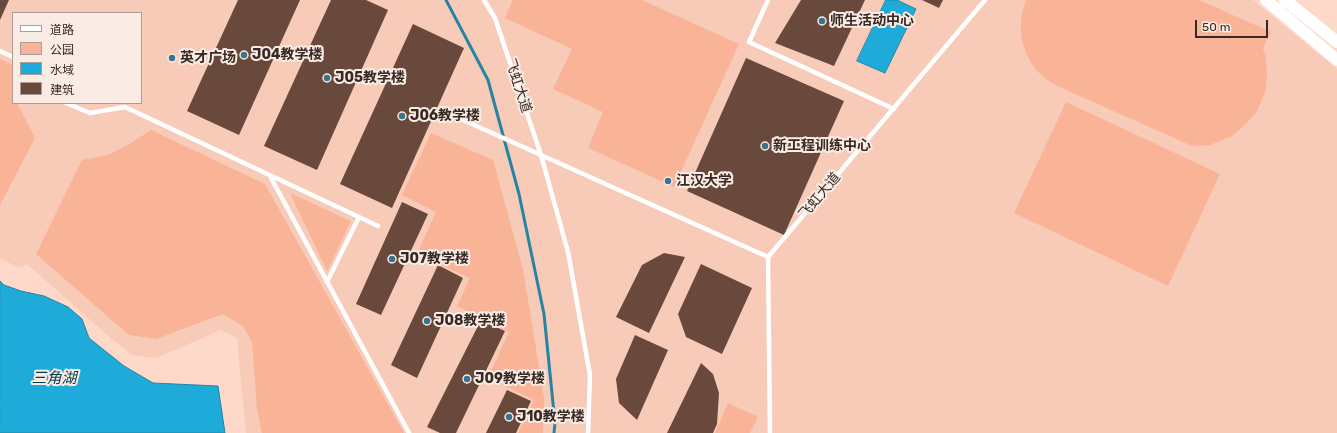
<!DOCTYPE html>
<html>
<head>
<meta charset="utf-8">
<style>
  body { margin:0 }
  #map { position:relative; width:1337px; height:433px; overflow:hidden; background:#fed8c9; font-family:Rubik,"Noto Sans SC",sans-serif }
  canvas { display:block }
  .legend { position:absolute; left:12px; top:12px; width:130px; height:92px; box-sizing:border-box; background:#faebe5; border:1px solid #ac9d97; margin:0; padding:5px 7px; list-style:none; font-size:12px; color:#372923 }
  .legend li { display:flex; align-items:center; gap:8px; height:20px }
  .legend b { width:20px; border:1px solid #ac9d97 }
  .scale { position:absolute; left:1195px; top:20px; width:73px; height:18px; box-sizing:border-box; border:2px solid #372923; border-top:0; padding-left:5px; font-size:12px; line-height:14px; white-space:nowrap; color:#372923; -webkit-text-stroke:3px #faebe5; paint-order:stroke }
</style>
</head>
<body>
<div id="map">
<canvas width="1337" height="433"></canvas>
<ul class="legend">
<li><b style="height:5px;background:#fff"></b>道路</li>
<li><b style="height:11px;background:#f9b397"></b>公园</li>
<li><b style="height:11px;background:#1eabda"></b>水域</li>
<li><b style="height:11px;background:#68493c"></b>建筑</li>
</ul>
<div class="scale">50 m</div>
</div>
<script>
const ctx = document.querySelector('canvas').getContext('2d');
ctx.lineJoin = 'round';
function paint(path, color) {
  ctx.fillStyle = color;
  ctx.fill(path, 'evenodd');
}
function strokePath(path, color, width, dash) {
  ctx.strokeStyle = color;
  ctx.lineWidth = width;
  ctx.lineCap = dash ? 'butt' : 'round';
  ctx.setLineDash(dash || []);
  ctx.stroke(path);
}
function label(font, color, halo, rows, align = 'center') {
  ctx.font = font + ' Rubik,"Noto Sans SC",sans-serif';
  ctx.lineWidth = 4;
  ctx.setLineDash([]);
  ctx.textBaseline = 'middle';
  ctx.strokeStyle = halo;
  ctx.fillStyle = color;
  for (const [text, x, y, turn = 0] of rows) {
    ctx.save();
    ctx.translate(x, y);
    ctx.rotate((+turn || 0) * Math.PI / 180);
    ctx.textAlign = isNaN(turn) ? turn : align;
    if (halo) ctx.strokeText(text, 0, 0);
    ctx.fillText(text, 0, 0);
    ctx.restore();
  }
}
const built = new Path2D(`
  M0,0h1253l84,69v364h-1091l-9,-95 -16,-8 -65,28 -24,-3 -19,-15 -85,-75 -11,2 -17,-9zM13,13h128v90h-128z`);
const green = new Path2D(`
  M513,0h129l97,44 -65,143 -86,-39 15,-36 -50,-23 19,-40 -67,-31z
  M1026,0h173l72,32 -8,16 3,11 1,18 -2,16 -8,18 -10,12 -15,13 -22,9 -18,1 -135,-60c-7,-4 -14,-9 -20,-15 -3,-3 -5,-7 -7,-10 -11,-21 -12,-39 -4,-61z
  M0,59l13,6v38h4l18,35 -35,67z
  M1066,102l154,72 -52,112 -154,-73z
  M151,130l114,54 139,249h-142l-5,-24 -5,-67 -9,-16 -20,-12 -67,25 -27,-4 -93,-81 46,-94 26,-5 23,-12z
  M431,133l62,27 30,109 21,129 -1,35h-25l16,-33 -46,-22 21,-46 -52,-26 13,-28 -53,-24 19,-42 -34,-17z
  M290,193l61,28 -24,50z
  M728,403l30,14 -8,16h-35z`);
const water = new Path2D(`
  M886,0h11l19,9 -31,64 -28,-12z
  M0,281l4,4 17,6 23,5 24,11 14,12 7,19 35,28 29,17 65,3 7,47h-225z`);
const stream = new Path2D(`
  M446,0l42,80 31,114 25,120 11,109 -1,10`);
const building = new Path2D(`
  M0,0h9l-9,20z
  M238,0h62l-61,135 -52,-24z
  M331,0h35l22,10 -71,160 -53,-24z
  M801,0h64l-31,66 -59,-23z
  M922,0h21l-4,8z
  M413,24l51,24 -72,160 -52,-24z
  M746,58l98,43 -60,134 -97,-44z
  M402,202l26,12 -47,101 -25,-11z
  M664,253l21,4 -36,76 -33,-16 26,-52z
  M701,264l51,24 -30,66 -36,-17 -8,-23z
  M438,265l25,13 -46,100 -26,-13z
  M481,320l24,11 -49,102h-16l-13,-6z
  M635,335l33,15 -31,70 -18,-17 -3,-24z
  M701,363l12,11 6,19 -2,31 -4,9h-46z
  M507,390l24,11 -15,32h-30z`);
const lane = new Path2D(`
  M484,0l11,18 46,137 27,97 22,123 -2,58
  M768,0l-19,42 145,67
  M0,51l13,6
  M66,103l24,10 35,-6 253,119
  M452,115l316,142
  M270,176l139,257
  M327,282l32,-65
  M770,433l-2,-176 217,-257`);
const secondary = new Path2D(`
  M1266,0l71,60
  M1285,0l52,42`);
const markers = [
  [822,21,4,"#39748c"],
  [244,55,4,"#39748c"],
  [172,58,4,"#39748c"],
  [327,78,4,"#39748c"],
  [402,116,4,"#39748c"],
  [765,146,4,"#39748c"],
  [668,181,4,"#39748c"],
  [392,259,4,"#39748c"],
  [427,321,4,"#39748c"],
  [467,379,4,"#39748c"],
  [509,417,4,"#39748c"]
];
const poiNames = [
  ["师生活动中心",830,21],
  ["J04教学楼",252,55],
  ["英才广场",180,58],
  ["J05教学楼",335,78],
  ["J06教学楼",410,116],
  ["新工程训练中心",773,146],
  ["江汉大学",676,181],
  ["J07教学楼",400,259],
  ["J08教学楼",435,321],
  ["J09教学楼",475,379],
  ["J10教学楼",517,417]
];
const streetNames = [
  ["飞虹大道",518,86,72],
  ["飞虹大道",820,196,-50]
];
const waterNames = [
  ["三角湖",54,379]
];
paint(built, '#f8cbb9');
paint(green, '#f9b397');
paint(water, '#1eabda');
strokePath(water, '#2684a3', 1);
strokePath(stream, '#2684a3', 3);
paint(building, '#68493c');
strokePath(lane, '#fff', 4.5);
strokePath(secondary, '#fff', 12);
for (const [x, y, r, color] of markers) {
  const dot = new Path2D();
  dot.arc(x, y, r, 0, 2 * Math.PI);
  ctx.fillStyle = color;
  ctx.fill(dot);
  strokePath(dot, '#faebe5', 1.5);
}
label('bold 14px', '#372923', '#faebe5', poiNames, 'left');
label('14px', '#372923', '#faebe5', streetNames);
label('italic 15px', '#023d50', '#faebe5', waterNames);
</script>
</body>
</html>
